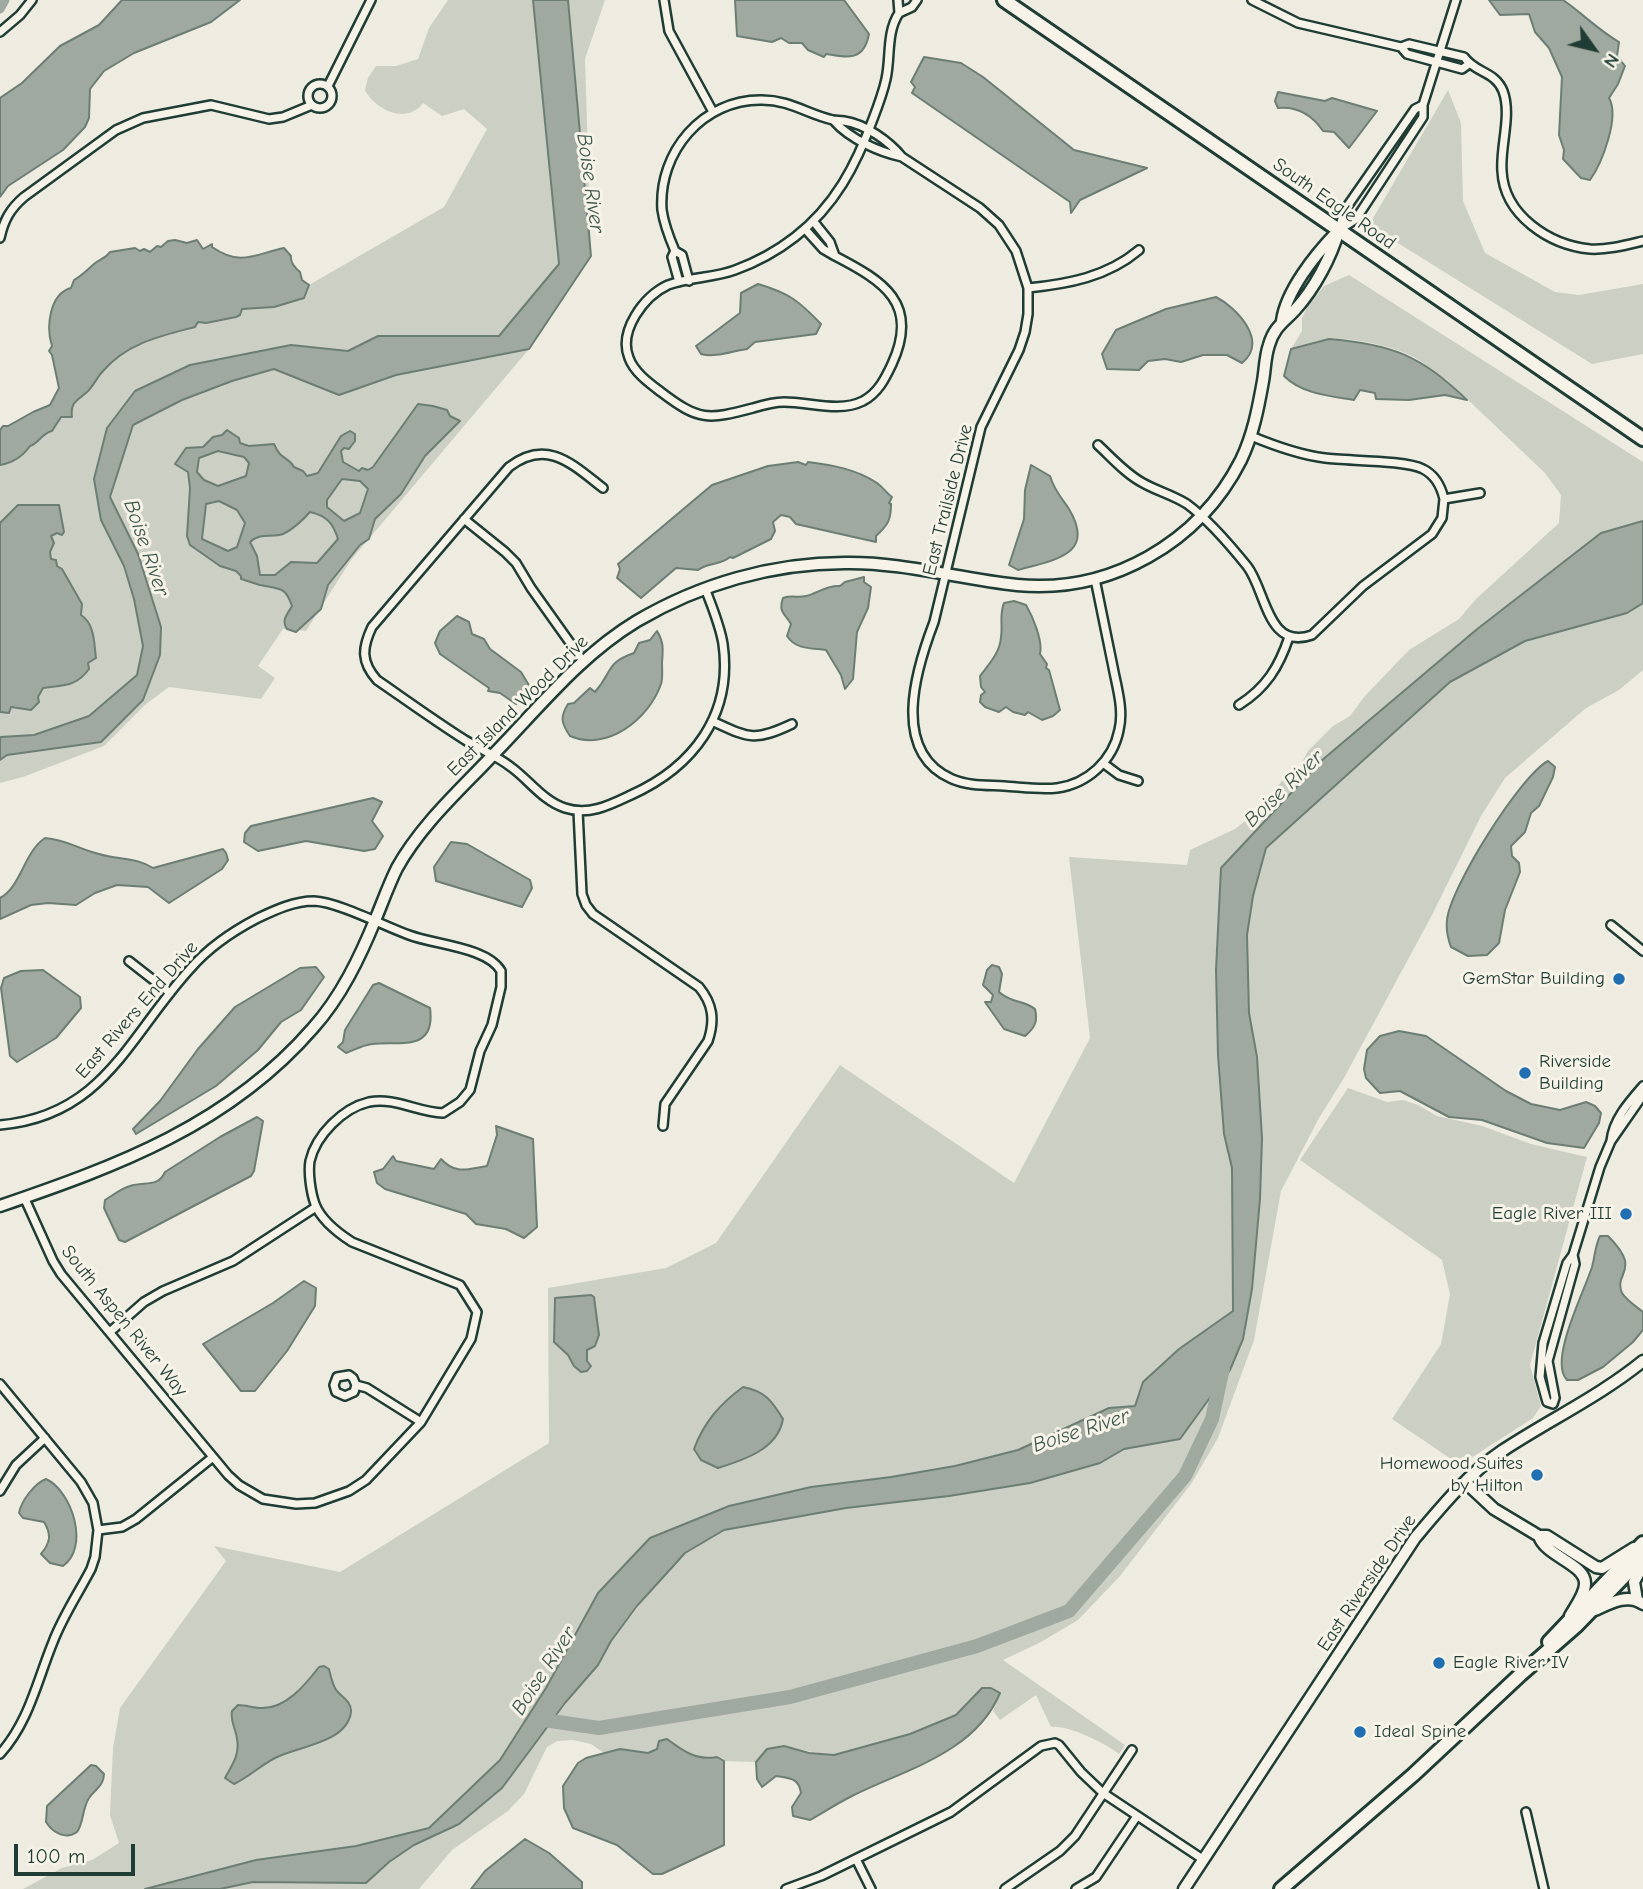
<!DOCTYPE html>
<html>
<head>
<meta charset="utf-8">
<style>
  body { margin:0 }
  #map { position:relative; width:1643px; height:1889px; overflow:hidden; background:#eeece1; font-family:"Comic Neue",sans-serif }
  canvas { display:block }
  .north { position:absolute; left:1559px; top:14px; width:70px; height:70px; -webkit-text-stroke:5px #f7f3e8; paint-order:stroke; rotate:124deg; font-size:19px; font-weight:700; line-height:28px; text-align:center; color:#1f3d34 }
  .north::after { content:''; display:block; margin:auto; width:24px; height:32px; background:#1f3d34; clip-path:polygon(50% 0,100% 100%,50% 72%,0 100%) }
  .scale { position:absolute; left:14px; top:1844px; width:121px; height:32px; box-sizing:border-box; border:4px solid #1f3d34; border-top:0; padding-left:9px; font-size:21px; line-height:24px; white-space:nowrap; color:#1f3d34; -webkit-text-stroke:5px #f7f3e8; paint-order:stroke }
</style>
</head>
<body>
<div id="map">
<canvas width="1643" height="1889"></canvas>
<div class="north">N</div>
<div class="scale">100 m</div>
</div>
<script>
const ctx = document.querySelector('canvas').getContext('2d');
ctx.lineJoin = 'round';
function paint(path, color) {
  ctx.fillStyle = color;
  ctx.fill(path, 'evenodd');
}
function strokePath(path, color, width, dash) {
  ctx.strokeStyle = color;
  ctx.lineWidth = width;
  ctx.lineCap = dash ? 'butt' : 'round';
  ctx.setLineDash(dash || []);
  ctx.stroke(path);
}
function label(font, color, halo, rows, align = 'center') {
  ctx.font = font + ' "Comic Neue",sans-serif';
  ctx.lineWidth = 6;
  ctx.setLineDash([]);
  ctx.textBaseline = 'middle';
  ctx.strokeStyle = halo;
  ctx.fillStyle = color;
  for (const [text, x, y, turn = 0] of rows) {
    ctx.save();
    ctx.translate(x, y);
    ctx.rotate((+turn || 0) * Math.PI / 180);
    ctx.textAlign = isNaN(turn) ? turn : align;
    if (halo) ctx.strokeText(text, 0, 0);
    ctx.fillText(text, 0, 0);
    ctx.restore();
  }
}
const green = new Path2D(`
  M448,0h85l26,264 -60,72h-121l-30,15 -57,-6 -48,11 -108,35 -34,129 23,46 10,33 9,47 -6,29 -48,41 -55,19 -34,2v-25l9,1 2,-7 27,-9 5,-9c21,-3 33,-1 46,-19l-8,-54 -19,-46 -11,-9 -1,-8 4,-9 -3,-7 6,-3 2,-28h-40l-19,18v-58l8,-1 21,-18 6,-1 11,-13 6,-1 9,-14 10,-6 6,-13 12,-7 4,-10 30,-30 26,-12 46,-12 3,-5 38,-5 6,-8 32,-2 30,-9 5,-13 135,-78 43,-78 -23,-20 -22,7 -19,-13c-16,22 -48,7 -58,-13l3,-12 8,-12h20l22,-7 11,-31z
  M568,0h37l-20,59 6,197z
  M1448,90l13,33 2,78 22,52 70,39 24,3 64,-11v70l-51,10 -223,-139z
  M1349,275l294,187v59l-42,12 -125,97 -155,131 -100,107 -5,102 2,85 6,79 8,34 1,143 -54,38 -36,33 -8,24 -26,2 -91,42 -63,16 -64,11 -80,10 -82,19 -79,32 -52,55 -52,95 -46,72 -71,68 -73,18 -100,14 -111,29h-122l39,-21 30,-8 27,-17 -9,-28 3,-67 7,-40 106,-147 -12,-15 126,26 209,-129 -1,-155 118,-20 50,-25 124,-178 174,118 76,-145 -21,-181 118,8 3,-15 45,-21 18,-14 29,-34 18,-15 8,-15 25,-25 17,-10 14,-19 45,-47 50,-31 17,-20 83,-76 2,-28 -16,-22 -99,-94c-11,-5 -17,-12 -27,-19 -20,-13 -67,-23 -91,-21 -12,2 -25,6 -37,10l11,-18v-13l5,-11 17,-21z
  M529,349l-178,211 -45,71 -23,-2 -25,37 17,12 -14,21 -92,-12 -23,17 -42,42 -81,31 -23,6v-23l7,-5 94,-13 42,-42 17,-45 -22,-101 -28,-56 23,-73 49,-25 50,-19 42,-12 65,26 57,-20z
  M1643,602v68l-24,20 -33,18 -81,70 -24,38 -49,99 -88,163 -25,40 -38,73 -27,149 -36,98 -27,46 -71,92 -42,44 -37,22 -38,18 122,85 -6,9c-14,-11 -51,-29 -68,-27l-15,-32 -36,25 -7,-9 7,-18c-52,26 -106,51 -164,61 -20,3 -53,-14 -69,-4 -4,2 -8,8 -11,12l-32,-1 -7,-4c-20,4 -34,-6 -50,-18l-18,14 -29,-4 -16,4 -13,-9 -18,-4 -16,1 -10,6 -23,47 -16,17 -56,39 -33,39h-199l33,-7 113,1 23,-21 25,-17 45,-21 78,-85 61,-74 13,-24 49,-61 25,-27 39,-23 122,-22 103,-12 81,-13 70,-20 24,-14 56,-10 50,-70 13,-30 9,-50 8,-90 2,-61 -5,-81 -8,-44 -2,-78 6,-39 13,-48 184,-166 75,-41 93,-26z
  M1348,1088l39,14 16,-2 15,5 19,11 45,10 49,18 56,13 -57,208 11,41 -8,12 -73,47 -68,-46 49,-75 9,-50 -8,-34 -142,-100z`);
const water = new Path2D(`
  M122,0h118l-29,22 -77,31 -30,18 -14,18 -1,29 -4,9 -22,23 -55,36 -8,11v-99l22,-15 38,-37 39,-21z
  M533,0h35l23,256 -62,93 -133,26 -57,20 -65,-26 -42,12 -50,19 -49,25 -23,72 28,57 23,73 -1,28 -17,45 -42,42 -94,13 -7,5v-23l34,-2 55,-19 48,-41 6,-29 -9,-47 -10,-33 -23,-46 -7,-41 13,-51 28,-37 55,-26 101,-20 57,6 30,-15h121l60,-72z
  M735,0h109l25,34c-5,27 -21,24 -43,20l-2,3 -16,-7 -6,-7h-13l-8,-5 -9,4 -35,-6z
  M1489,0h74c19,13 35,30 56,42l-2,14 8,10 -7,18 -9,14c11,19 -7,65 -19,82l-9,-2 -18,-19 1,-9 -5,-15 3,-58 -13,-29 -14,-16 -6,-18 -29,1z
  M924,57l37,6 22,14 91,73 73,18 -67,32 -9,13 -1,-11 -158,-109 3,-6 -4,-5z
  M1278,92l47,9 7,-3 45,13 -28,37 -15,-16 -11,-1c-11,-16 -25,-25 -45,-23l-3,-7z
  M175,240l12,3 10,-3 6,9 9,-5v3c29,20 43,7 72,1l7,8c-1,7 4,12 9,16l2,8 7,5 -5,13 -30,9 -32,2 -2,6 -4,2 -30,6 -8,-1 -3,5c-35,9 -68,16 -92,44 -6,6 -10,16 -16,21 -10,9 -17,10 -15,25h-11l-9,14c-10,2 -14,13 -22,15 -7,10 -18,17 -30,19v-35l3,-4h5l25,-14 17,-7 9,-17 -7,-33 -3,-4 3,-5c-6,-18 -3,-52 19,-58l3,-8c9,-5 13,-10 20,-16 6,-5 11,-5 16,-12l25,-4 5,3 4,-2 6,3 7,-6 4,1 7,-6z
  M758,284c31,9 41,17 63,40l-5,10 -61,8 -8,7c-15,2 -31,9 -46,5l-5,-8 44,-33 1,-20z
  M1216,297c20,10 53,44 26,66l-15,-8h-24l-22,7 -16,-3 -17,2 -9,9 -32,-1 -5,-15 14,-24 50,-21z
  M1329,339c63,5 93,17 138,61l-22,-5 -36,5 -33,-1 -1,-6 -15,-3 -6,10c-24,-4 -52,-6 -70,-24l7,-27z
  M418,404l15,2 14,4 3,6 10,5 -35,35 -24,38 -26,25 -6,20 -9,6 -32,40 -7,24 -25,23 -9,-3c-6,-9 0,-14 5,-23 -6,-18 -11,-17 -27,-20 -8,-1 -16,-5 -24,-7v-3l-5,-5 -16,-5 -30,-21 -3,-9 3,-48 -2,-16 -13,-8 11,-16 17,-1 10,-10 9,-2 5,-5 12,8 1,5 9,3 25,-2c7,17 14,12 20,23l9,4 4,5 11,-3 23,-37 9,-5 5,3v7l-6,8 -5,-1 -3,3 2,11 16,9 3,-3 6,2 5,-3zM218,451l26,6 5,6 -3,13 -28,10 -14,-6 -7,-8 2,-14zM342,479l18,2 8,8 -8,24 -16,8 -17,-14v-7zM219,501l18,9 8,13 -8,24 -9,4 -26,-12 4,-35zM310,512c17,4 23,11 28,27l-21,24 -26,-1 -16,13h-15l-3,-19 -7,-14c11,-10 21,-4 33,-8 9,-4 21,-15 27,-22z
  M798,462l8,3 2,-3c24,3 48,7 69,21 7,5 9,10 15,14l-3,6 2,1c0,16 -3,21 -15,32v6l-80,-18 -6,-7 -9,-2 -8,7 2,9 -4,8 -38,19 -3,-1c-9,8 -23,6 -32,13l-22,-2 -35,30 -24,-20 3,-9 -2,-5 94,-79 56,-19z
  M1031,465l19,11c4,14 11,21 19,33 28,47 -17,51 -51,61l-9,-5 15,-46 1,-29z
  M18,505h41l5,27 -2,3 -5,-2 -6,3 3,7 -4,9 1,7 5,1 1,6 5,3 20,35 -1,11c14,9 13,29 15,43l-8,5 1,6c-13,18 -25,16 -46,19l-5,9 1,5 -8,8 -20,-3 -2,6 -9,-1v-189z
  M1643,521v82l-16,10 -102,28 -75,41 -184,166 -13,48 -6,39 2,78 8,44 5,81 -2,61 -8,90 -9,50 -13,31 -50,69 -56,10 -24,14 -70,20 -81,13 -103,12 -122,22 -39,23 -48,53 -26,35 -13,24 -33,38 -63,85 -43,36 -45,21 -25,17 -23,21 -113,-1 -33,7h-75l111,-29 100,-14 73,-18 71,-68 46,-72 52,-95 52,-55 79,-32 82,-19 80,-10 64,-11 63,-16 91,-42 26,-2 8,-24 36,-33 54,-38 -1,-143 -8,-34 -6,-79 -2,-85 5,-102 100,-107 155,-131 125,-97z
  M864,577v5l7,5 -3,21 -11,24 -4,47 -8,10 -4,-14 -15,-25c-14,-2 -30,0 -39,-14l4,-12c-6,-11 -13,-11 -8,-26 8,-3 15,0 23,-2 12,-3 21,-11 34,-10l5,-4z
  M1014,601l12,4c7,12 17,36 14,49l7,10 -1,4 3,2 11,40 -7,6 -11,4 -14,-8 -3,3 -12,-3 -7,-5 -7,5 -14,-5 -5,-5 1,-7 4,-3 -4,-5 -1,-11c9,-12 20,-23 21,-39 2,-13 -2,-22 3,-34z
  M457,616l12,6 3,12 12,5 6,10 31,23 9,15 -14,17 -16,-11 -12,-2 1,-3 -49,-34 -5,-11 5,-12z
  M657,631c7,11 6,19 5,32 0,7 1,15 -1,21 -12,35 -54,68 -91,52 -9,-13 -10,-19 -2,-32l6,-1 16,-15 5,4c18,-20 10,-29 39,-39l5,-10 11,-3z
  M1548,761l7,6 -2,10 -14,29 -8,7 -6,19 -14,14 1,10 7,7 1,9 -15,38 -6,33 -12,12 -19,1 -17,-9c-3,-8 -5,-18 -4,-27 3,-32 73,-144 101,-159z
  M373,798l9,4 -10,19 11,15 -8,13 -11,2 -58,-10 -48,10 -14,-9 1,-9 6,-7z
  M45,838c23,2 33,11 54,16 20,6 37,3 54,14l70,-19 3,4 2,7 -6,9 -53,34 -21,-16 -31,-2 -22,8 -19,12 -28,-2 -17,2 -31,14v-21c21,-11 24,-46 45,-60z
  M451,842l16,2 63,36 2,8 -10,19 -86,-26 -2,-14z
  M992,965l7,2 3,7 -3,18c14,12 22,7 36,17 3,12 0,19 -10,27l-21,-7 -19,-27h6l2,-7 -10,-10 4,-15z
  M316,967l8,10 -23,33 -20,12 -23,28 -42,36 -80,48 -3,-5 27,-28 38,-52 37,-42 65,-39z
  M43,970l37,27 1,11 -25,30 -39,24 -7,-6 -9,-68 3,-10 17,-7z
  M379,983l51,25c6,44 -29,33 -58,36 -9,1 -18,6 -26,9l-8,-6 5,-5 2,-12 28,-45z
  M1399,1031l27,5 80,55 25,13 29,6 26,-8 9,4 6,7 -2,10 -15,25 -37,-5 -65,-23 -33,-3 -49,-26 -20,2 -14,-15 -2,-9 3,-19 13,-14z
  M257,1117l6,4 -9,50 -3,5 -126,66 -6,-2 -15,-32 1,-8c8,-5 17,-12 25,-14 14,-5 28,2 35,-14l55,-35z
  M496,1126l37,13 4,88 -13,11 -18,-9 -30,-5 -10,-10 -81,-25 -8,-6 -3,-11 9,-3 10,-13 3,5 38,8 7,-10c15,16 26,10 46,7l10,-31z
  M1600,1236h8c35,35 5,36 14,57 4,7 15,14 21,19v18l-10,12 -30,25 -25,13h-11c-19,-19 18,-90 25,-113 3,-11 3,-21 8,-31z
  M304,1281l12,7 -1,18 -28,45 -32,40h-14l-38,-47 70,-41z
  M591,1295l3,2 5,38 -4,11 -8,4v11l4,5 -4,5 -6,1 -7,-6 -6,-11 -14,-13 1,-44z
  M743,1387c22,4 29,14 40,32 -5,30 -39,41 -65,49l-17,-8 -7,-11c10,-27 26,-45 49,-62z
  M46,1479c26,12 44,68 17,87l-13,-3 -9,-9c9,-11 11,-19 3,-32l-21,-4 -4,-5c2,-12 16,-30 27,-34z
  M324,1666l5,3c2,8 3,14 7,21 6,7 16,12 15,22 -4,31 -53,34 -76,46 -14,7 -26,19 -41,26l-9,-6c7,-13 15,-23 12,-39 -1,-10 -7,-17 -5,-28l6,-6c8,0 15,3 23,3 25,1 44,-23 58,-41z
  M982,1688h9l9,5c-25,60 -94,76 -148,103 -14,7 -28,16 -42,24l-17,-4 -1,-9 9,-14c-2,-15 -12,-15 -25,-17l-14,11 -5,-8 -1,-17 11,-13 17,-3 25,7 25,2 76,-21 46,-19z
  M667,1739c16,12 30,22 50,18l7,4v84l-62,29h-9l-36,-29 -44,-17 -9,-20 -1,-22 15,-23 8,-5 34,-9 28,4 9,-4 2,-8z
  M91,1765l5,1 8,8c0,12 -9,15 -15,24 -7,11 -5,24 -12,34 -11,8 -24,1 -31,-10l1,-16z
  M525,1839l24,14 33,29v7h-111l14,-18z`);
const canal = new Path2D(`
  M0,9l5,-9`);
const river = new Path2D(`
  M537,1719l62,9 191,-31 187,-51 92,-35 116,-135 27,-57 11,-51`);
const street = new Path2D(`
  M664,0l5,31 44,81
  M898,0l1,13 13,-6 5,-7
  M1252,0l46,23 103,24
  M0,32l20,-17 12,-15
  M1469,64l-7,5 -55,-15 -6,-7 8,-3 55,13c11,16 31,14 39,34 9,24 -3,55 -1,80 2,44 47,74 88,78 18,1 36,-4 53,-8
  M308 96a12 12 0 1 1 24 0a12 12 0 1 1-24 0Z
  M328,86l43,-86
  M902,157l78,51 19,17 17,26 12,37v26l-3,18 -6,18 -38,77 -47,195c-18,47 -44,130 18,157 16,7 35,6 52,7 17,1 36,4 53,2 30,-4 56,-27 62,-58 5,-20 -2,-42 -6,-63 -6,-29 -12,-59 -18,-88
  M805,229l18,20 12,7 -5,-14 -16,-20
  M1339,230l17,-11 67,-102v-12l33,-105
  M1339,230l5,-19 71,-102 8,-4
  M0,238c4,-18 10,-29 24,-41l92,-67 27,-12 68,-13 58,14 14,-2 29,-12
  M675,251c-6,-14 -11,-27 -13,-41 -4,-58 41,-111 100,-110 28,0 45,14 71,20 5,1 6,0 11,1 21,3 45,20 58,36 -23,-5 -52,-18 -68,-36
  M835,256c48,25 85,47 57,108 -7,15 -14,29 -29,37 -24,12 -53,1 -79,1 -11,0 -21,3 -31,6 -45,12 -54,13 -92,-16 -12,-9 -27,-20 -32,-34 -11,-27 15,-62 39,-73 21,-8 46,-7 67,-15 22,-8 42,-19 60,-33 40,-31 61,-72 78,-118 5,-13 10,-26 13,-40 5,-22 0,-46 13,-66
  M679,282l-7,-25 3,-6 7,4 7,26
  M1028,288c40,-4 79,-11 111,-38
  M1251,436c24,10 49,19 74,22 22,3 81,2 98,11 12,6 18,17 21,30
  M1098,445c14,13 28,29 45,38 14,8 30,12 44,21 22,16 43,41 60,62 19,24 20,85 65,69l51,-49 69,-52 10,-16 2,-19 36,-6
  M603,488c-31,-24 -56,-50 -94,-21l-137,160c-10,21 -11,35 5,53 29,20 58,41 88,60 15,9 32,16 46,27 18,13 32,34 54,41 24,8 45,-3 66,-13 62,-28 102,-80 92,-151 -3,-19 -11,-37 -18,-56
  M464,519l41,33 11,11 15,25 52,73
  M1239,705c27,-17 40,-38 50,-68
  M712,721c37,17 42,21 80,3
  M1103,763l16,12 19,6
  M578,811l4,83 4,11 7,9 106,73c14,17 16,33 9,54l-43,63 -2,22
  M1611,925l32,26
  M129,961l41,32
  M1643,1086c-14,16 -30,34 -32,55l32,-46
  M0,1125c104,-9 128,-88 190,-156 19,-22 43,-38 68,-51 17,-8 36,-17 56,-17 24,1 70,25 95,34 26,10 78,12 92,36v16l-9,38 -12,26 -10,39 -10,12 -17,11c-26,-1 -48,-16 -74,-11 -26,6 -53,33 -59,59 -2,12 1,32 5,43 6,16 23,29 37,38l108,43 17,27 -6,27 -50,83 -55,58 -17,11 -34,12 -19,1 -33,-5 -24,-14 -11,-10 -167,-201 -8,-13 -29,-64
  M1573,1255l2,9 -27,97 7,37 -2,6 -6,-2 -7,-25 3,-34 24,-80 6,-8 27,-88 11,-26
  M111,1331l33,-29 19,-11 70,-30 83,-54
  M0,1384l81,98 12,21 5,27 -3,27 -4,12c-13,25 -28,47 -38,73 -16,39 -24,80 -53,112
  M356,1385l-2,7 -9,4 -9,-4 -2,-7 3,-8 12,-2 4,3 3,7 11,3 54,34
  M0,1491l16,-26 29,-27
  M98,1530l24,-3 14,-8 77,-62
  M1526,1812l18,77
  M856,1859l15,30
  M786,1889l35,-13 130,-64 90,-66 14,-3 4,2 22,27 22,21 101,67
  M1005,1889l55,-38 15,-15 57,-86
  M1076,1889l20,-12 41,-61`);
const secondary = new Path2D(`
  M1282,321c4,-30 33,-66 54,-88
  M0,1206c117,-40 229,-81 313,-178 28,-31 47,-71 63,-110 7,-17 13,-34 21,-50 24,-43 61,-76 94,-111 47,-48 88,-101 146,-136 63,-37 135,-58 208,-58 58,-1 114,16 172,22 93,9 182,-42 224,-125 12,-25 17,-51 22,-79 2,-11 2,-25 6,-36 5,-18 15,-23 26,-35 20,-22 36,-53 44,-80
  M1465,1482l29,27 45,27h8l49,31 6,1 32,-20
  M1539,1536c6,20 47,28 46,48 0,10 -10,23 -15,32
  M1637,1600l-3,-18 9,-17
  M1595,1610c15,-7 33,-17 48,-6
  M1184,1889l231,-351c26,-31 53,-64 87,-87 47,-31 98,-55 141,-90`);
const highway = new Path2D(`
  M1004,0l639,439
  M1549,1642l94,-99
  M1281,1889l132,-114 107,-100 56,-49 67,-69`);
const markers = [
  [1619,979,7,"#1f6fb2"],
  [1525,1073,7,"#1f6fb2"],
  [1626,1214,7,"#1f6fb2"],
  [1537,1475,7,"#1f6fb2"],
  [1439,1663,7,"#1f6fb2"],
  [1360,1732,7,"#1f6fb2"]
];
const streetNames = [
  ["South Eagle Road",1334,204,35],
  ["East Trailside Drive",948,500,-76],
  ["East Island Wood Drive",518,706,-45],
  ["East Rivers End Drive",137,1010,-49],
  ["South Aspen River Way",124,1321,51],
  ["East Riverside Drive",1367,1583,-56]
];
const poiNames = [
  ["GemStar Building",1605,979],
  ["Riverside",1539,1062,"left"],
  ["Building",1539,1084,"left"],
  ["Eagle River III",1612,1214],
  ["Homewood Suites",1523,1464],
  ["by Hilton",1523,1486],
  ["Eagle River IV",1453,1663,"left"],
  ["Ideal Spine",1374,1732,"left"]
];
const waterNames = [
  ["Boise River",590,183,82],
  ["Boise River",146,548,71],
  ["Boise River",1284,789,-44],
  ["Boise River",1081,1431,-18],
  ["Boise River",544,1671,-57]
];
paint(green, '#cccfc4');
paint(water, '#9fa99f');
strokePath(water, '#6c7e74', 2);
strokePath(canal, '#9fa99f', 9);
strokePath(river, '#9fa99f', 14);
strokePath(street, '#1f3d34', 12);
strokePath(secondary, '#1f3d34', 15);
strokePath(highway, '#1f3d34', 18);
strokePath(street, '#f7f3e8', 7);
strokePath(secondary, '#f7f3e8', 10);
strokePath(highway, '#f7f3e8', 12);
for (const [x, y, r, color] of markers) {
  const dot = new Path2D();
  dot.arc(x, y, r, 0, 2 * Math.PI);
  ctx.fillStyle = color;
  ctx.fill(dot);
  strokePath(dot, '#f7f3e8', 2.5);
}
label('19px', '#1f3d34', '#f7f3e8', streetNames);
label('19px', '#1f3d34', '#f7f3e8', poiNames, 'right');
label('italic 21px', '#3f584f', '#f7f3e8', waterNames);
</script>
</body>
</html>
